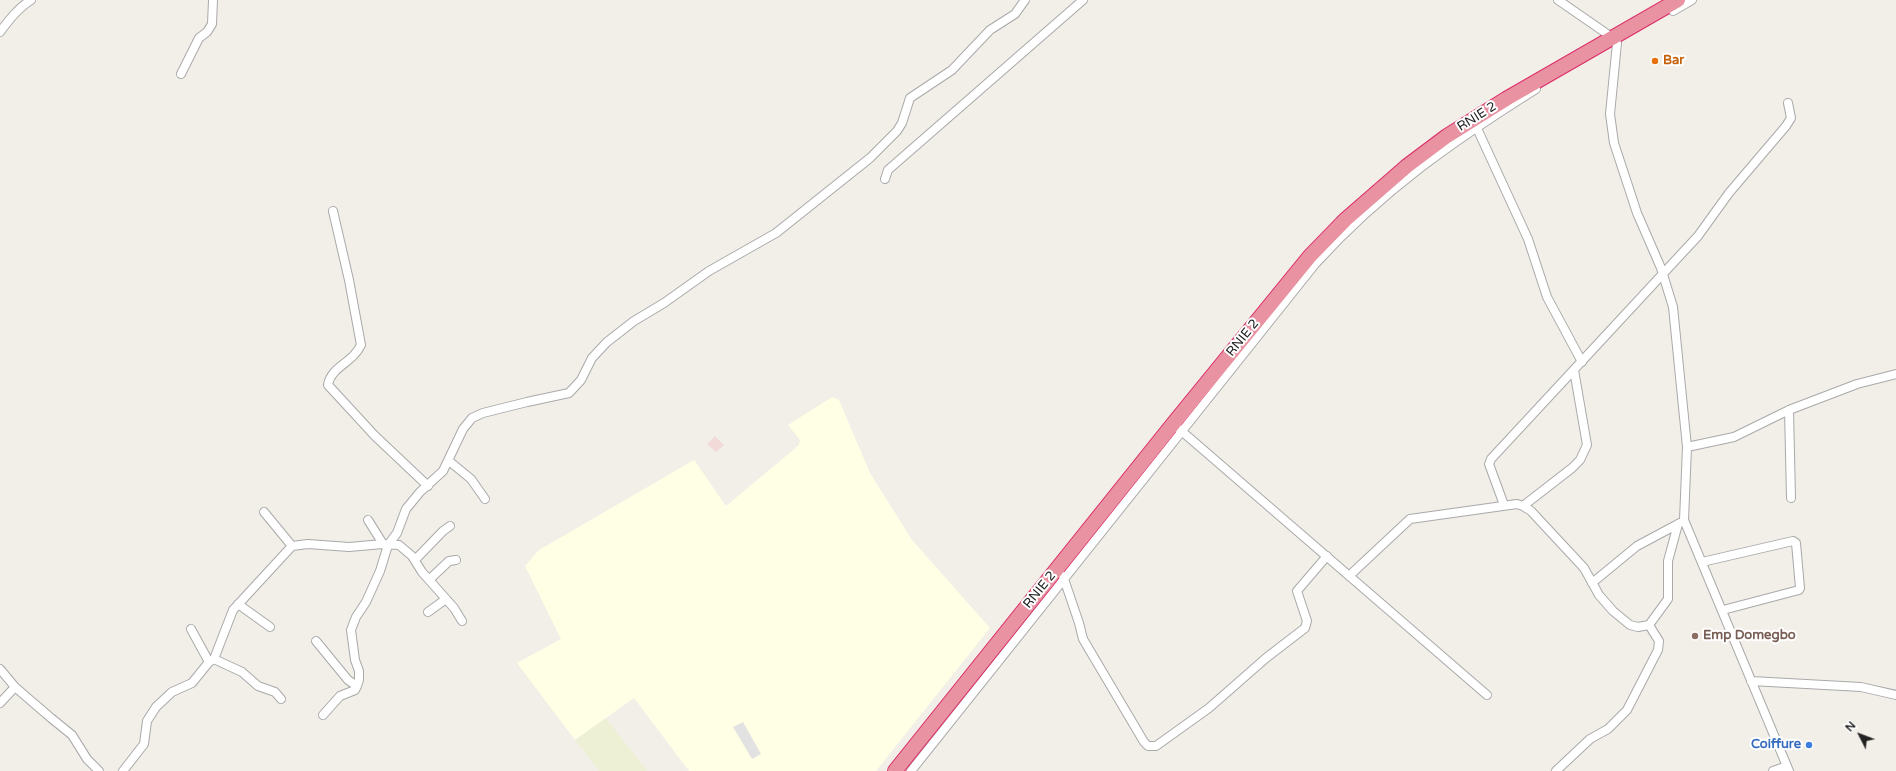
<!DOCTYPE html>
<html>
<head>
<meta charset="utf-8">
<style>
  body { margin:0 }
  #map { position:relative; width:1896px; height:771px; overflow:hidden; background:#f2efe9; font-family:"Varela Round",sans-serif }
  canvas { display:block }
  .north { position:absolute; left:1840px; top:715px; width:40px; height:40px; -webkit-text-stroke:3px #fff; paint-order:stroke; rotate:312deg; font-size:11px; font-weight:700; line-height:16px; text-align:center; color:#222 }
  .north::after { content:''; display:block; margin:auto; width:14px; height:18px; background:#222; clip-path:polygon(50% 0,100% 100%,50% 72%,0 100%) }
</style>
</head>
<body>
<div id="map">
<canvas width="1896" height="771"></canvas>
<div class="north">N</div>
</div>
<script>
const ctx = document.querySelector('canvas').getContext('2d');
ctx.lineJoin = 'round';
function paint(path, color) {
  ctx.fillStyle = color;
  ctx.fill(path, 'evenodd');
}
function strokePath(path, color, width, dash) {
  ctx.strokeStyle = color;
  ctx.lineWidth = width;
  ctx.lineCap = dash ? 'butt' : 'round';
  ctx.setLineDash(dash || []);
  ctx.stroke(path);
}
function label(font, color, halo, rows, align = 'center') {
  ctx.font = font + ' "Varela Round",sans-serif';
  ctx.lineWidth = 4;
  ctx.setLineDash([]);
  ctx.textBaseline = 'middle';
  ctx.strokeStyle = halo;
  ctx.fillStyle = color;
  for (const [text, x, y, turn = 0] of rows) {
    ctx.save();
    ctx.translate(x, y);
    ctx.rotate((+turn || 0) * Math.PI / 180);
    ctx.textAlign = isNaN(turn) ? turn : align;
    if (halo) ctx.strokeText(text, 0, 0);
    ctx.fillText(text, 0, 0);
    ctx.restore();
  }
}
const commercial = new Path2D(`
  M715,436l9,9 -8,7 -9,-8z`);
const education = new Path2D(`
  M832,397l7,3 31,73 42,67 78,88 -114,143h-187l-55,-73 -59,42 -58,-77 44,-24 -36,-73 14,-16 155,-90 32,46 73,-61 1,-5 -12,-15z`);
const farmland = new Path2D(`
  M606,718l41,53h-48l-24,-31z`);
const parking = new Path2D(`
  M743,722l18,32 -9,5 -19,-32z`);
const street = new Path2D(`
  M1558,0l55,38 4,5 -7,71 4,29 23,70 24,55 12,39 14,140 -3,73 105,251
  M1673,11l19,-11
  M0,32c9,-12 18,-24 31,-32
  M181,74l18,-36 8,-6 5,-8 1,-24
  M1475,124l53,115 19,58 35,65
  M885,179l3,-9 195,-170
  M333,211l16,69 12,65c-2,4 -5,8 -8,11 -9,9 -23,15 -25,29l47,51 53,50
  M1789,410l2,88
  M1178,428l309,267
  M1687,447l47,-10 55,-27 68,-26 39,-10
  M449,461l22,18 14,20
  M1504,505l-15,-41 2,-5 207,-223 31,-43 57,-67 5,-8 -3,-15
  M1523,506l49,-38 8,-8 7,-15 -13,-75
  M264,512l28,34
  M368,520l15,24
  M415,560l28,-29 7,-5
  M1702,562l91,-21 3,2 4,45 -1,2 -76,20
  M1063,576l16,47 4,16 61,103 4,4h8l53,-38 57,-50 39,-30 2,-7 -10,-30 30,-35
  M1349,576l61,-57 107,-15 6,2 8,5 53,57 15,27 14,16 17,14 8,2 11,-2 19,-26v-38l10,-37
  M430,579l19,-18 7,-1
  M1592,583l45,-37 43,-23
  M238,604l32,23
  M428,612l18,-13
  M191,629l18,33 5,-3 19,-49 59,-64 16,-2 41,3 34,-3 16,1 13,11 10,16 32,36 8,13
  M316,641l32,39 9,6 -2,4 -15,6 -17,19
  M214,659l28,13 16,14 17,6 6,7
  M0,669l15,18 36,31 21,17 15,24 12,12
  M1751,681l110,6 35,8
  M357,686l2,-6v-9l-4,-11 -4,-30 5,-13 10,-15 14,-31 8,-26 9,-12 9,-24 14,-17 23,-21 20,-42 9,-11 11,-5 44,-11 42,-9 12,-13 11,-22 15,-16 27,-21 30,-18 45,-32 67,-38 94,-75 27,-27 5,-8 8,-25 42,-28 38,-40 25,-16 10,-14
  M0,703l15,-16
  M123,771l21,-27 3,-23 9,-14 16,-15 20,-9 17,-21
  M911,771l405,-508c67,-73 137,-122 220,-174
  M1556,771l34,-32 18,-10 19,-19 31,-60 1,-9 -10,-16
  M1773,771l14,-5`);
const highway = new Path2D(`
  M895,771l278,-347 137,-168 35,-36 62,-54 40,-30 59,-37 172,-99`);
const markers = [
  [1655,61,4,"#e8710a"],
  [1695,636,4,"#8d6e63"],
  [1809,745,4,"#3f7fe0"]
];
const foodNames = [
  ["Bar",1663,61]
];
const streetNames = [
  ["RNIE 2",1477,117,-32],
  ["RNIE 2",1243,338,-51],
  ["RNIE 2",1040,590,-51]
];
const educationNames = [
  ["Emp Domegbo",1703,636]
];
const shopNames = [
  ["Coiffure",1801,745]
];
paint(commercial, '#f2dad9');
paint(education, '#ffffe5');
paint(farmland, '#eef0d5');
paint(parking, '#e2e2e2');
strokePath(street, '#a9a9a9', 10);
strokePath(highway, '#dc2a67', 16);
strokePath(street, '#fff', 8);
strokePath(highway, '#e892a2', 14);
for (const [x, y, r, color] of markers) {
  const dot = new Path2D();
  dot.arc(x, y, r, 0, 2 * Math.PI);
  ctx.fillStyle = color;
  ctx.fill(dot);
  strokePath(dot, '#fff', 1.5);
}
label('bold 13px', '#c56008', '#fff', foodNames, 'left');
label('13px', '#222', '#fff', streetNames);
label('bold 13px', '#785e54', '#fff', educationNames, 'left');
label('bold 13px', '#366cbe', '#fff', shopNames, 'right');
</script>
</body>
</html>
